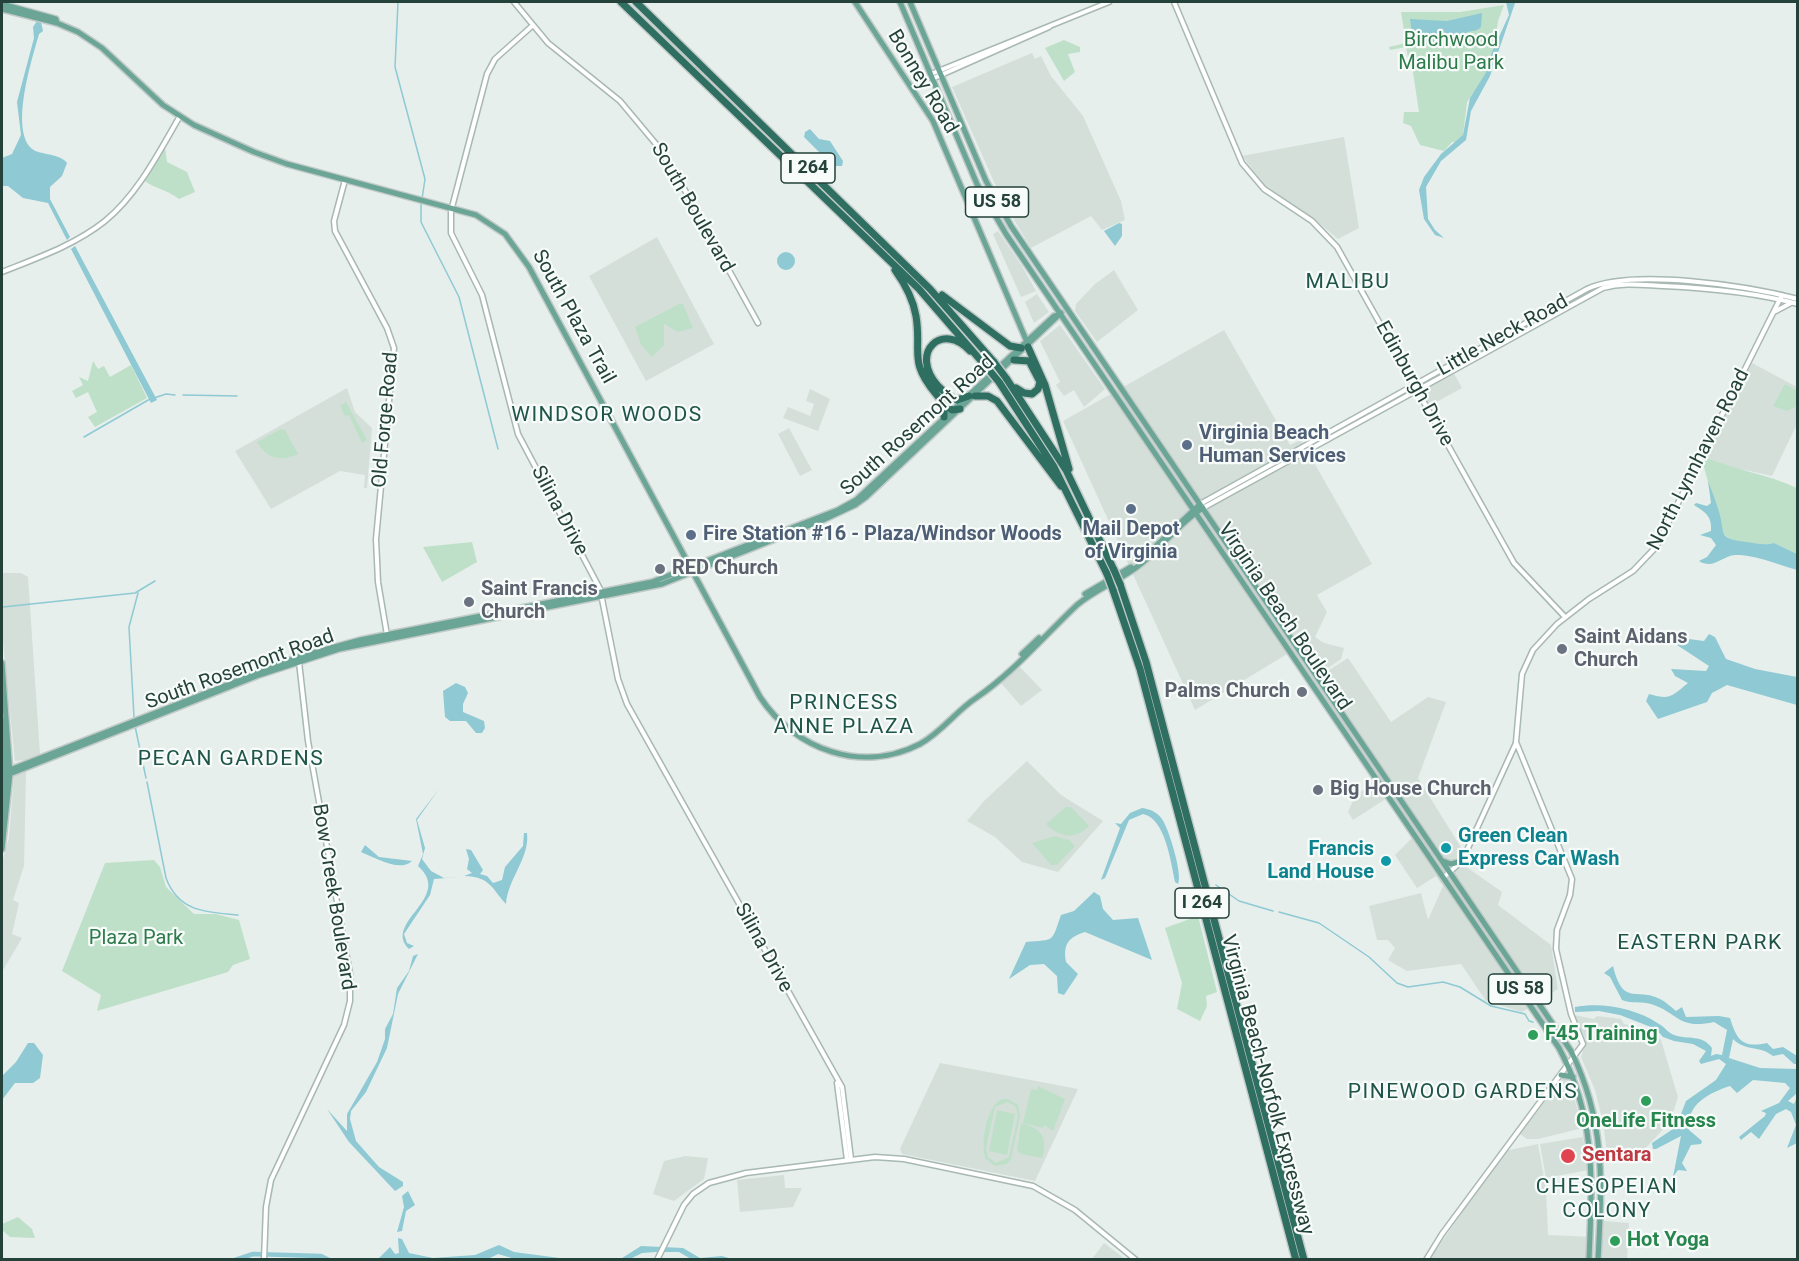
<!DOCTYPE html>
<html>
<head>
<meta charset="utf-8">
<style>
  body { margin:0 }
  #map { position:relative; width:1799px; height:1261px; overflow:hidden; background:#e6efeb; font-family:Roboto,sans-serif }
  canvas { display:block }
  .frame { position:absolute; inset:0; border:3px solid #24423a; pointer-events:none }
</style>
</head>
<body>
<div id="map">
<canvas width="1799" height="1261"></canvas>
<div class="frame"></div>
</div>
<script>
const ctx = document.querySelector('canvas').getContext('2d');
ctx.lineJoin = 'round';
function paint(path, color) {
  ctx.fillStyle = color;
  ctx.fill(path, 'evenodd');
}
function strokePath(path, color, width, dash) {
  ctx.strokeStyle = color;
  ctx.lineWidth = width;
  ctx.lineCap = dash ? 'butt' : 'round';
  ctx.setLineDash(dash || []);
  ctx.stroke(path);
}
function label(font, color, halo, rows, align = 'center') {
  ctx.font = font + ' Roboto,sans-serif';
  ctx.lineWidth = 4.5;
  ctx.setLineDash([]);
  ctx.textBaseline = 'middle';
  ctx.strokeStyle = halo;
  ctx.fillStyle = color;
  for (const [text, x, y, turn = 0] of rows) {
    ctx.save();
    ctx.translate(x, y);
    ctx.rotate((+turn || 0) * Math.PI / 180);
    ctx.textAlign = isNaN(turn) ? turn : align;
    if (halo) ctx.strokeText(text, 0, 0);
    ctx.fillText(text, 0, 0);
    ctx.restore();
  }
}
const built = new Path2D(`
  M1032,53l3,6 6,-3 10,20 32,40 38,85 4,19 -23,10 -11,-14 -60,32 -29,-48 -50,-113z
  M1344,137l15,91 -21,11 -24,-20 -49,-34 -23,-29z
  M998,231l24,35 14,25 -15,6 -28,-63z
  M657,237l57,107 -68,37 -57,-105z
  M1114,270l24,40 -41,32 -22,-31 1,-7 19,-20z
  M1037,294l12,18 -15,11 -9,-21z
  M1060,325l45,64 -21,18 -10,-17 -10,6 -8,-11 4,-3 -20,-41z
  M1224,330l66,115 11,-5 71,124 -55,31 10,17 -12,25 9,6 20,5 -3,11 -19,13 1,2 25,-16 43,64 37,-25 18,5 -28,76 44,71 3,17 37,26 -4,13 53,40 7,44 -36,23 -36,-11 -25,-37 -54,7 -19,-11 7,-12 -7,-8h-11l-8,-34 52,-13 7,27 15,-34 -7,-10 -19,12 -22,-33 17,-17 -25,-40 -34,22 -5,-8 7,-16 20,-15 -83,-130 -97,59 -132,-289z
  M1752,363l45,24v37l-25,52 -45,-10 -22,-9z
  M1453,372l9,16 -33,18 -7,-17z
  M347,388l8,24 17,16 -5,60h-3l1,-13 -25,-4 -69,38 -36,-58z
  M810,389l20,10 -12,32 -35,-13 5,-11 22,9 4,-12 -8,-3z
  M789,428l23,42 -12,6 -22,-42z
  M2,573h19l7,4 12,177 -15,6 -10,1 -13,-129z
  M1019,666l23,24 -21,16 -20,-23z
  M1027,761l34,34 42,26 -45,51 -36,-10 -27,-25 -28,-16 17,-20z
  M26,771l-2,95 -11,34 6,3 -7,31 10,4 -20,34v-110l7,-24 5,-62z
  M1574,1015l20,4 3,-3 24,3 3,5 25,5 12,11 17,57 -8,25 -28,30 -34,10 -5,-40 -8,-32 -14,-33 5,-17z
  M940,1063l138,26 -43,92 -133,-27 -2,-5z
  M1563,1078l6,3 14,47 -45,11h-11l-7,-5z
  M1583,1137l5,33 -42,8 -6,-34z
  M1538,1144l8,45 2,46 46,2 -1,22 -164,1 76,-109z
  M685,1156l23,2 -4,21 -30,22 -21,-7 11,-33z
  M784,1175l1,13h17l-9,19 -53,5 -3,-32z
  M1604,1221l25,2 -2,36h-26z
  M1104,1243l16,12 5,4h-33z`);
const green = new Path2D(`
  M1504,5l-6,16 -5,39 -6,14 -20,28 -5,41 -10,-1 -8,9 -24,-6 -9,-19 -8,-3 1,-11h15l-8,-53 -3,-1 -2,-11 -16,3 -1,-3 17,-4 -5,-31h59z
  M1064,40l16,7v5l-12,2 7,18 -11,9 -19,-33z
  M165,148l2,14 20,10 8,20 -16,7c-13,-10 -24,-10 -34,-18z
  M679,304h4l10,24 -15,4 -14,-8v21l-12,12 -11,-12 -6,-18z
  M93,361l5,8 6,-3 6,11 21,-12 16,33 -52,29 -7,-10 9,-5 -9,-20 -12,6 -4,-7 11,-6 -4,-8 9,4z
  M1785,384l12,7v15l-10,5 -14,-5z
  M346,402l21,38 -5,3 -13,-28 -4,1 -5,-10z
  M281,429l4,1 13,24c-17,8 -31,5 -41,-12z
  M1705,457c30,13 62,17 92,31v66l-23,-11c-12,4 -41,2 -50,-9 -2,-3 -19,-62 -21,-71z
  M472,542l5,20 -35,20 -19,-35z
  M1066,807h5l18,19c-14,15 -31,11 -43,-2z
  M1055,836l14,4 6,6 -18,19h-6l-19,-22z
  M154,860l6,7 6,20 28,27h22l23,6 11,39 -17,6 -5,7 -131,39 4,-16 -39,-24 43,-108z
  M1198,916l19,76 -11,4 1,10 -7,15 -23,-12 5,-26 -17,-55z
  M1038,1086l27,13 -12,32 -9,-6 -1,3 -20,-5 8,-34 6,1z
  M1002,1099h6l10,6 2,12 -9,42 -4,5 -12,2 -9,-7c-7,-14 1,-54 16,-60zM1008,1102l8,5 2,9 -9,41 -13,6 -8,-6 -2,-9 9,-41z
  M997,1110l18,4 -8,41 -18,-4z
  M1021,1123c20,5 28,15 21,35l-21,-4 -4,-4z
  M18,1217l14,12 3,9 -25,-1 -8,-7v-6z`);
const water = new Path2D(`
  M1506,2l9,1 -25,73 -19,35 -5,29 -25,21 -15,26 2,32 7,11 9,8 -9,-3 -11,-16 -5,-29 5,-13 17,-23 22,-19 7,-37 17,-27 5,-19 17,-37z
  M1482,13l-1,14c-5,5 -7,3 -13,5 -17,7 -35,17 -55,10l-3,-23 37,2z
  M37,21l4,1 2,9 -4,3c-7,25 -28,91 -9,113 7,9 29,5 37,16l-5,13 -12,11v12l20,38 -3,3 -19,-37 -25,-5 -15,-12h-6v-28l10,-4 9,-19 -4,-33 17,-64 -1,-11z
  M810,129l9,10 11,2 13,20 -1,5h-9l-29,-29 1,-5z
  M1119,223l3,1v12l-7,10 -11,-15z
  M75,246l82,154 -6,3 -80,-154z
  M777 261a9 9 0 1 1 18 0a9 9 0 1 1-18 0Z
  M1708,481c4,10 8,21 11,31 7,22 -3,26 27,30 11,1 18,4 28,1l23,11v16c-17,-5 -44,-16 -62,-15 -13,1 -22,15 -36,6l8,-4 9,-12 -5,-7 -11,-3 11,-4c1,-15 -5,-18 -17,-26l2,-2 11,3 4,-3z
  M1709,634l6,3 11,22 29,10 42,8v28l-70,-20 -15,8 -5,9 -49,17 -12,-18 3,-7c21,6 22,3 39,-11l-13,-7 -4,-7 35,2 3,-5 -35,-23 -1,-6 31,4z
  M456,683l9,4 3,6 -5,11v8l21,9 1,7 -3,5h-6l-10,-12h-16l-5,-4 -2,-26z
  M439,789l-22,31 8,28 -3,11 9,12 13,7 15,-1 -25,2 -4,16 -26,39 3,9 7,3 -5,3c-27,-27 45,-51 9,-83l5,-12 -7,-35z
  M1142,808c8,1 15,4 20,11 7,10 21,56 16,65l-3,-2c-4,-20 -10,-64 -32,-68l-14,6 -24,58 -4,2 19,-52 -5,-5 6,1 9,-11z
  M524,833h3c3,25 -19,45 -21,71 -15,-16 -15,-27 -42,-28l8,-3 -5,-4 2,-10 -3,-10 5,1 12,20 -3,4 7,2 6,7 9,-3 3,-13 18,-21z
  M365,845l14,12 33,4c-12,12 -38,-4 -51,-9z
  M1094,892l6,4 3,13 10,11 25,-2 14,42 -67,-28c-17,5 -22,13 -19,30l12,12 -14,21 -6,-2 -1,-17 -13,-12 -14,1 -21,14 17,-37c29,-3 25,2 35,-27l13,-4z
  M418,954l-20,40 -11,54 -21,44 -15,19 -1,8 6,22 23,26 24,15v4l-8,5 -46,-49 -22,-33 20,22v-17l30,-52 8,-23v-10l8,-15 4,-26 12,-17 4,-15z
  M1613,966c10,41 23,21 47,33 6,3 11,8 16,12l6,-4 4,10 33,-1 11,2c7,23 13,30 37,25l6,6 10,-2 14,9v8h-3l-11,-10 -10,2c-13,-11 -27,-4 -40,-17l-4,19 31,10 37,1v24l-9,8 6,3 3,-7v46l-10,5 9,-23 -5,-13 -5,-3 -10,5 -17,25 -8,-7 -10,8 -2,-3 26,-21 1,-3 -5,-2 18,-8 11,-15 -5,-5 -32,-3 -16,13 -7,-7c-21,7 -44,18 -41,44l13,11 -1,3 -10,1 -9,18 5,8 -9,-1 -5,7 8,-41 -25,13h-3l-1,-6 24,-16 10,-26 30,-21 10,-16 -7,-5 -18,5 -2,-3 7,-10 -13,-7 -19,-3 -11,-4 -7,-8 -36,-14 -21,-4 -24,1v-5c28,-5 60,1 84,17 6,3 9,9 15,11 14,5 28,-1 38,13l-1,8 5,-2 6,1 5,-25 -13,-8c-36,8 -35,-9 -63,-18 -9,-3 -19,0 -29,-4l-12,-23 -6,-4z
  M28,1043h6l9,12 -3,23 -7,5h-18l-13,17v-24l14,-14z
  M408,1191l7,14 -9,6 -4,20 -5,1 7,-25 -2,-11z
  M398,1238l4,1 7,14 24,5 42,-3 24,-10 15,7 53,7h-52l-17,-5 -12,6 -108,-1 12,-12 5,7 4,-1z
  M641,1246l42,2 17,10 22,-2 10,3h-41l-12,-7h-24l-13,1 -12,6 -11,1z`);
const stream = new Path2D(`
  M398,2l-3,65 30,112 -3,20
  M421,204v18l38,75 39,152
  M183,395l54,1
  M154,398l12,-4 9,1
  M84,437l66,-38
  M3,607l132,-14 20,-12
  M134,717l-5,-90 9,-34
  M135,726l11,52
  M147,782l19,96c13,35 42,34 72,37
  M1216,885l23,16 34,10
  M1279,912l40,11 50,34 28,26 11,4 35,-5 17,5 31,19 34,8 4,7 4,1`);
const river = new Path2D(`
  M235,1260l18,-6 68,2 8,4`);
const minor = new Path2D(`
  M514,2l34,41 72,58 36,43 26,41 76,138
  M1174,2l68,161 22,26 48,32 25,26 177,316 51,54
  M532,26l-37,33 -8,15 -36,137v22l31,62 36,139 82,155 18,90 9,25 215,383 9,72
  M931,74l178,-72
  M932,79l117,-52
  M345,180l-11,41 1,10 52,97 7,20 -18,191 2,43 9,53
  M2,272c35,-14 73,-27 103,-51 33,-27 54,-69 75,-105
  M1774,312l17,-9
  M1200,504l387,-215c46,-21 161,-3 211,10
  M1203,508l400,-220c21,-6 39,-3 60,-2 46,2 90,6 135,18
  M1444,877l18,-16 54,-118
  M837,1083l10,77
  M264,1260l2,-53 5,-27 73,-155 6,-24v-27l-42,-233 -9,-79
  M657,1260l27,-55 9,-11 16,-11 37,-10 129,-16 29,2 129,27 42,24 61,50
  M1426,1260l16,-26 141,-190 -12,-30 -15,-65 1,-19 13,-35 2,-16 -56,-137 6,-68 11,-24 24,-26 32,-25 44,-28 23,-24 126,-252`);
const major = new Path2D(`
  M855,2l78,119 94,221
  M900,2l77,182 29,50 553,814c38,71 33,134 30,212
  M910,2l76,179 25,45 560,825c35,71 31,132 27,209
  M2,4l54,15 1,4
  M2,9l55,14 21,9 24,16 61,57 31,20 60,27 33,12 189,51 29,19 24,33 231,430c35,53 102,77 160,47 22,-12 36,-33 56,-46 37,-25 68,-62 101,-93 20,-17 45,-25 65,-42 21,-17 38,-41 61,-55
  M1141,560l59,-56
  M1085,594l46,-27
  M1022,654l17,-16
  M2,663l8,111 -8,75
  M2,720l3,56 -3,46
  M2,773l296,-116 62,-17 292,-58 186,-72 18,-10 198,-184 6,-2
  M2,777l257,-102 80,-26 323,-65 161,-64 32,-15 11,-8 195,-184
  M1443,861l8,3 11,-3
  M1561,1075l12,2`);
const highway = new Path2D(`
  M621,2l298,287 70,81
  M636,2l294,287 64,73
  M895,270c10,14 18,28 21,46 6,36 -8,45 20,78 5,6 9,12 16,16l8,-1
  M942,295l68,51 11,2
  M1028,347l17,38 24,84
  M1014,360l15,1 11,21 -2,7 -6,5 -8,-1 -8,-5
  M1006,378l60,92 48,100
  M999,382l55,85 53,107
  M969,396l-12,4c-8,-3 -13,-8 -19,-14 -30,-34 5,-65 32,-35
  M975,396h13l9,5 64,85
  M944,405v12
  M1120,584l26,78 158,598
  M1113,590l27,79 156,591`);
const highwayBridge = new Path2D(`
  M994,362l12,16
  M989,370l10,12
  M1114,570l6,14
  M1107,574l6,16`);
const markers = [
  [1187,445,6,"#5c6f8a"],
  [1131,509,6,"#5c6f8a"],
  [691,535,6,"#5c6f8a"],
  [660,569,6,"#6b7280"],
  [469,602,6,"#6b7280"],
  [1562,649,6,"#6b7280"],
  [1302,692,6,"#6b7280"],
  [1318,790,6,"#6b7280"],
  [1446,848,6,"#0f9aa8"],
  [1386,861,6,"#0f9aa8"],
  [1533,1035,6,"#2e9e5b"],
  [1646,1101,6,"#2e9e5b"],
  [1568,1156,8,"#e0444e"],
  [1615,1241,6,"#2e9e5b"]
];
const shields = [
  [808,168,54],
  [997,202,63],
  [1202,903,54],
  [1520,989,63]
];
const shieldNames = [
  ["I 264",808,168],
  ["US 58",997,202],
  ["I 264",1202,903],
  ["US 58",1520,989]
];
const parkNames = [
  ["Birchwood",1451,41],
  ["Malibu Park",1451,64],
  ["Plaza Park",136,939]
];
const streetNames = [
  ["Bonney Road",922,82,59],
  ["South Boulevard",692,208,60],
  ["South Plaza Trail",573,317,61],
  ["Little Neck Road",1503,336,-29],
  ["Edinburgh Drive",1414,384,61],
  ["Old Forge Road",386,420,-85],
  ["South Rosemont Road",918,426,-42],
  ["North Lynnhaven Road",1699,460,-63],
  ["Silina Drive",559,511,62],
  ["Virginia Beach Boulevard",1284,617,56],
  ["South Rosemont Road",240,670,-20],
  ["Bow Creek Boulevard",333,897,81],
  ["Silina Drive",763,948,61],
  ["Virginia Beach-Norfolk Expressway",1267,1085,75]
];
const serviceNames = [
  ["Virginia Beach",1199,434],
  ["Human Services",1199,457],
  ["Mail Depot",1131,530,"center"],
  ["of Virginia",1131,553,"center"],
  ["Fire Station #16 - Plaza/Windsor Woods",703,535]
];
const worshipNames = [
  ["RED Church",672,569],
  ["Saint Francis",481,590],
  ["Church",481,613],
  ["Saint Aidans",1574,638],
  ["Church",1574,661],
  ["Palms Church",1290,692,"right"],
  ["Big House Church",1330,790]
];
const cultureNames = [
  ["Green Clean",1458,837],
  ["Express Car Wash",1458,860],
  ["Francis",1374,850,"right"],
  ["Land House",1374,873,"right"]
];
const leisureNames = [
  ["F45 Training",1545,1035],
  ["OneLife Fitness",1646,1122,"center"],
  ["Hot Yoga",1627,1241]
];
const healthNames = [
  ["Sentara",1582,1156]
];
const neighbourhoodNames = [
  ["MALIBU",1348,283],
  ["WINDSOR WOODS",607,416],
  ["PRINCESS",844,704],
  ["ANNE PLAZA",844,728],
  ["PECAN GARDENS",231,760],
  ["EASTERN PARK",1700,944],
  ["PINEWOOD GARDENS",1463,1093],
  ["CHESOPEIAN",1607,1188],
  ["COLONY",1607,1212]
];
paint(built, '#d4dfda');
paint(green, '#bfe0c8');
paint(water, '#8ec9d4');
strokePath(stream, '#8ec9d4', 1.5);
strokePath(river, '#8ec9d4', 4.5);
strokePath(minor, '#a8b8b2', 7);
strokePath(major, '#c2cac8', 8);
strokePath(highway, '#c2cac8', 10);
strokePath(minor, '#fff', 4);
strokePath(major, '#6aa596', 5);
strokePath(highway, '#2f6f62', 7);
strokePath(highwayBridge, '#c2cac8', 10, []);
strokePath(highwayBridge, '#2f6f62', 7);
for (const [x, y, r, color] of markers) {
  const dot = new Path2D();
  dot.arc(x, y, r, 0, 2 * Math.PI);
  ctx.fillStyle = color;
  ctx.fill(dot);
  strokePath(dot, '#f7fbf9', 2);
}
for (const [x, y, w] of shields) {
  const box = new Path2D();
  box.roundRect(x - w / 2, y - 15, w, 30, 4.5);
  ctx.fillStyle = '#f7fbf9';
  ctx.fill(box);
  strokePath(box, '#24423a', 1.5);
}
label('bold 18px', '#24423a', null, shieldNames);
label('20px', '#2d7a4b', '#f7fbf9', parkNames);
label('20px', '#24423a', '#f7fbf9', streetNames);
label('bold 20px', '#4e5e75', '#f7fbf9', serviceNames, 'left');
label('bold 20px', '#5b616d', '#f7fbf9', worshipNames, 'left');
label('bold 20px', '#0d838f', '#f7fbf9', cultureNames, 'left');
label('bold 20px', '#27864d', '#f7fbf9', leisureNames, 'left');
label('bold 20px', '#be3a42', '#f7fbf9', healthNames, 'left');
ctx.letterSpacing = '1.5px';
label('21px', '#1f5548', '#f7fbf9', neighbourhoodNames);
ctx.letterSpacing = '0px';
</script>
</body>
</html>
